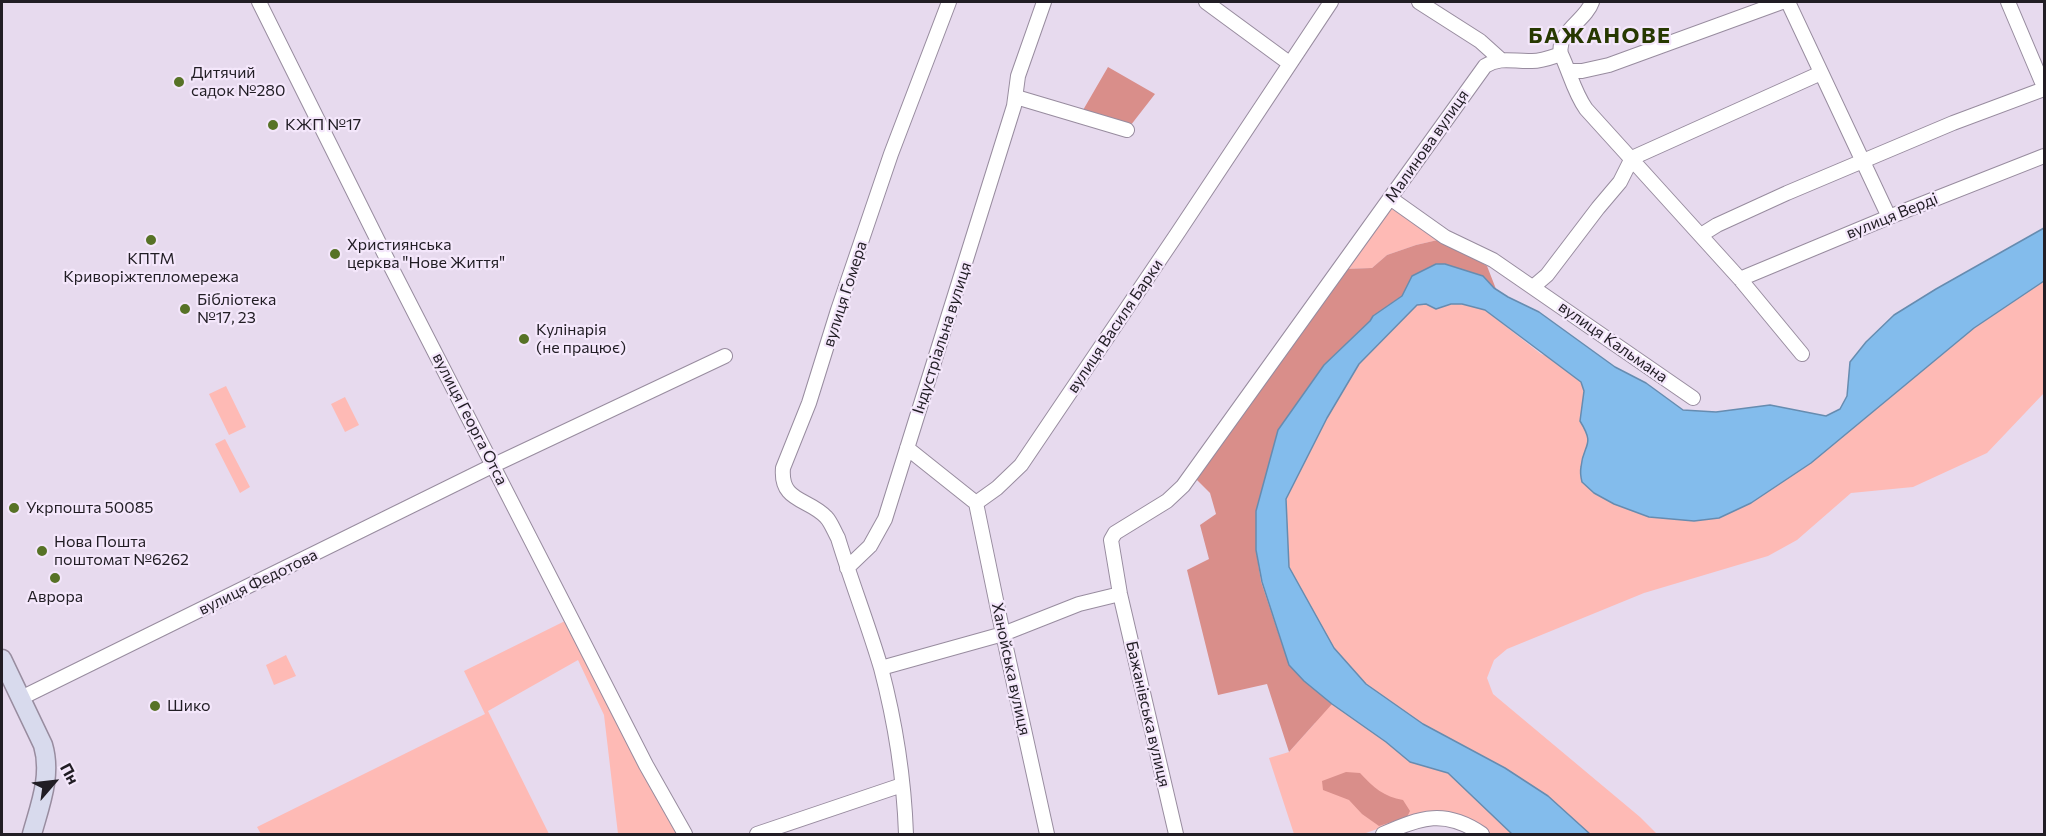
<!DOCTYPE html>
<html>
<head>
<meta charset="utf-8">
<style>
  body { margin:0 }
  #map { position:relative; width:2046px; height:836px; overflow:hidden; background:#e7daee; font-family:Commissioner,sans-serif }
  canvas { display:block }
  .frame { position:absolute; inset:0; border:3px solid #211d24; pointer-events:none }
  .north { position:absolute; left:24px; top:752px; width:60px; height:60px; -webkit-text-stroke:4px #f4e7fb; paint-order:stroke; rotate:62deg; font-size:16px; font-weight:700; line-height:24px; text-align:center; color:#211d24 }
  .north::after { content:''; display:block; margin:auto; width:21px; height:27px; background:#211d24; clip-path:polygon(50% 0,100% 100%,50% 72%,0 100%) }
</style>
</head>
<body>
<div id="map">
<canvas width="2046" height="836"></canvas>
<div class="frame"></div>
<div class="north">Пн</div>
</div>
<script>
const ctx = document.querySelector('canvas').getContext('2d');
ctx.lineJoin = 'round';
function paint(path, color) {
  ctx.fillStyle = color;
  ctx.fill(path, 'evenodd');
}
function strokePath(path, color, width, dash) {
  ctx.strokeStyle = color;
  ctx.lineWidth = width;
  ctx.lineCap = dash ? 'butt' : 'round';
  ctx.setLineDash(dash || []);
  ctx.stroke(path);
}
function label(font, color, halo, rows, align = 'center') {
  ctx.font = font + ' Commissioner,sans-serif';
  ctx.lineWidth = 4.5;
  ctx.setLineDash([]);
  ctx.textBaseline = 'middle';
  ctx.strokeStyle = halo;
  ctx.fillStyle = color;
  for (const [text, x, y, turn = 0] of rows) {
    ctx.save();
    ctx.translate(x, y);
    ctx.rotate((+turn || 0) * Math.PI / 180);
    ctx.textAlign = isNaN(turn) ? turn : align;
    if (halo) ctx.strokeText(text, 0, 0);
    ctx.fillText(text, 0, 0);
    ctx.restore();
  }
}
const green = new Path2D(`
  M1392,209l6,1 44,29 -26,6 -29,10 -15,13 -28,1 43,-58z
  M2044,281v112l-57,60 -74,34 -62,6 -54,47 -29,16 -124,37 -137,56 -13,11 -7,18 6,16 147,123 17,17h-174l-26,-18 -57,5 -37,13h-69l-25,-76 20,-6 26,-29 -90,-170 25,-58 32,-46 27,5 18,-36 32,-54 58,-59 9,-1 10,5 15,-5h11l23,6 56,44 14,5 60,52 228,25 131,-108zM1423,724l45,24v1l-58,13 -24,-20z
  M226,386l20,41 -17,8 -20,-41z
  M345,397l14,28 -14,7 -14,-28z
  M225,439l25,48 -10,6 -25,-49z
  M571,618l114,216h-67l-14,-119 -26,-55 -90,51 61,123h-288l-4,-7 228,-113 -21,-43z
  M286,655l10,21 -22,9 -8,-20z`);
const forest = new Path2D(`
  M1108,67l47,27 -28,36 -48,-13z
  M1442,239l45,27 9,23 -60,-25 -24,12 -10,20 -29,20 -3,5 -46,44 -46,65 -9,36 -13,84 5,32 28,83 15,16 28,23 -43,48 -22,-68 -49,11 -31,-125 22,-11 -9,-34 16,-11 -6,-21 -19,-19 153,-205 28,-1 15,-13 29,-10z
  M1346,772l14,1c13,14 24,24 43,27l7,11 -3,6 -28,9 -17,-12 -13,-14 -26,-10 -1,-9z`);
const water = new Path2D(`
  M2044,228v53l-70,47 -163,135 -60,40 -32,15 -25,3 -45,-4 -35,-13 -20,-11 -12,-11c-1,-4 -2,-10 -1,-15 2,-24 15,-20 -1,-46l4,-30 -3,-9 -96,-72 -23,-6h-11l-15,5 -10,-5 -9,1 -58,59 -32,54 -41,81 3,68 45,81 32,36 57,40 82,44 43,28 42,38h-78l-64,-61 -38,-11 -24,-20 -54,-38 -28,-23 -15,-16 -27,-83 -6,-32v-39l22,-81 46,-65 46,-44 3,-5 29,-20 10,-20 24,-12h9l38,12 11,12 14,9 31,15 76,55 31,16 37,27 33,2 54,-7 56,11 14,-7 7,-13 3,-34 16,-20 28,-27 42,-26z`);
const minor = new Path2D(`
  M259,2l130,261 182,355 75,147 39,69
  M1206,2l83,61
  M1419,2l61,39 20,18
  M1788,2l101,215
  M2008,2l36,85
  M1561,54c-5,-21 25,-34 31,-52
  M1570,71h12l27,-6 173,-63
  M1016,97l111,33
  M1390,198l55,39 48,23 200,138
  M1701,235l16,-10 70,-32 166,-70 91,-34
  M1740,279l149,-62 155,-61
  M1533,287l14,-12 51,-67 22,-26 12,-24 189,-85
  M907,448l69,55 21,-15 24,-23 156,-231 154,-232
  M976,503l27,131 44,200
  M847,568l23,-22 15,-27 129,-413 4,-30 26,-74
  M881,668l122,-34 76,-30 41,-10
  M21,698l473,-233 231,-109
  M757,834l145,-49
  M906,834c-2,-55 -11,-113 -25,-166 -13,-44 -30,-87 -43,-130 -4,-7 -7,-16 -12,-21 -18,-19 -46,-15 -43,-49l26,-65 29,-93 53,-156 58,-152
  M1176,834l-56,-240 -9,-54 4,-7 52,-32 16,-15 302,-420c16,-10 29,-4 47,-5 10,0 20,-4 29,-7 9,19 13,38 25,55l154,170 62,75
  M1383,834c38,-17 62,-25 99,0`);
const secondary = new Path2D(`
  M2,659l41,86c9,30 -3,60 -11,89`);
const markers = [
  [179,82,6,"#577226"],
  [273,125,6,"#577226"],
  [151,240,6,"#577226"],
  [335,254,6,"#577226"],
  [185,309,6,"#577226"],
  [524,339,6,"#577226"],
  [14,508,6,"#577226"],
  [42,551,6,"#577226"],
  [55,578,6,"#577226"],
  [155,706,6,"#577226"]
];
const poiNames = [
  ["Дитячий",191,73],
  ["садок №280",191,91],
  ["КЖП №17",285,125],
  ["Християнська",347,245],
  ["церква \"Нове Життя\"",347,263],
  ["КПТМ",151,259,"center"],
  ["Криворіжтепломережа",151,277,"center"],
  ["Бібліотека",197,300],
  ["№17, 23",197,318],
  ["Кулінарія",536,330],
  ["(не працює)",536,348],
  ["Укрпошта 50085",26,508],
  ["Нова Пошта",54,542],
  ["поштомат №6262",54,560],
  ["Аврора",55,597,"center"],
  ["Шико",167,706]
];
const streetNames = [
  ["Малинова вулиця",1427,146,-55],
  ["вулиця Верді",1892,216,-22],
  ["вулиця Гомера",845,294,-72],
  ["вулиця Василя Барки",1115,326,-56],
  ["Індустріальна вулиця",942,338,-72],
  ["вулиця Кальмана",1613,342,35],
  ["вулиця Георга Отса",470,419,63],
  ["вулиця Федотова",258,582,-26],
  ["Ханойська вулиця",1011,669,78],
  ["Бажанівська вулиця",1148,714,77]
];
const districtNames = [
  ["БАЖАНОВЕ",1600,36]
];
paint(green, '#febab5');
paint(forest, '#d98e8a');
paint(water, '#83bcec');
strokePath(water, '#668cb0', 1.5);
strokePath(minor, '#988c9f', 16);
strokePath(secondary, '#988c9f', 21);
strokePath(minor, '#fff', 14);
strokePath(secondary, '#d8daed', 18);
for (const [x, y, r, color] of markers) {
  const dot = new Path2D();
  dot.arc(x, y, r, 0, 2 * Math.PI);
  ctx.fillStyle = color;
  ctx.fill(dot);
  strokePath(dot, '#f4e7fb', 2);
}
label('16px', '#211d24', '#f4e7fb', poiNames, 'left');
label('16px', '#211d24', '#f4e7fb', streetNames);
ctx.letterSpacing = '1.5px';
label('bold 22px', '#273801', '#f4e7fb', districtNames);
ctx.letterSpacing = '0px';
</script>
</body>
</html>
